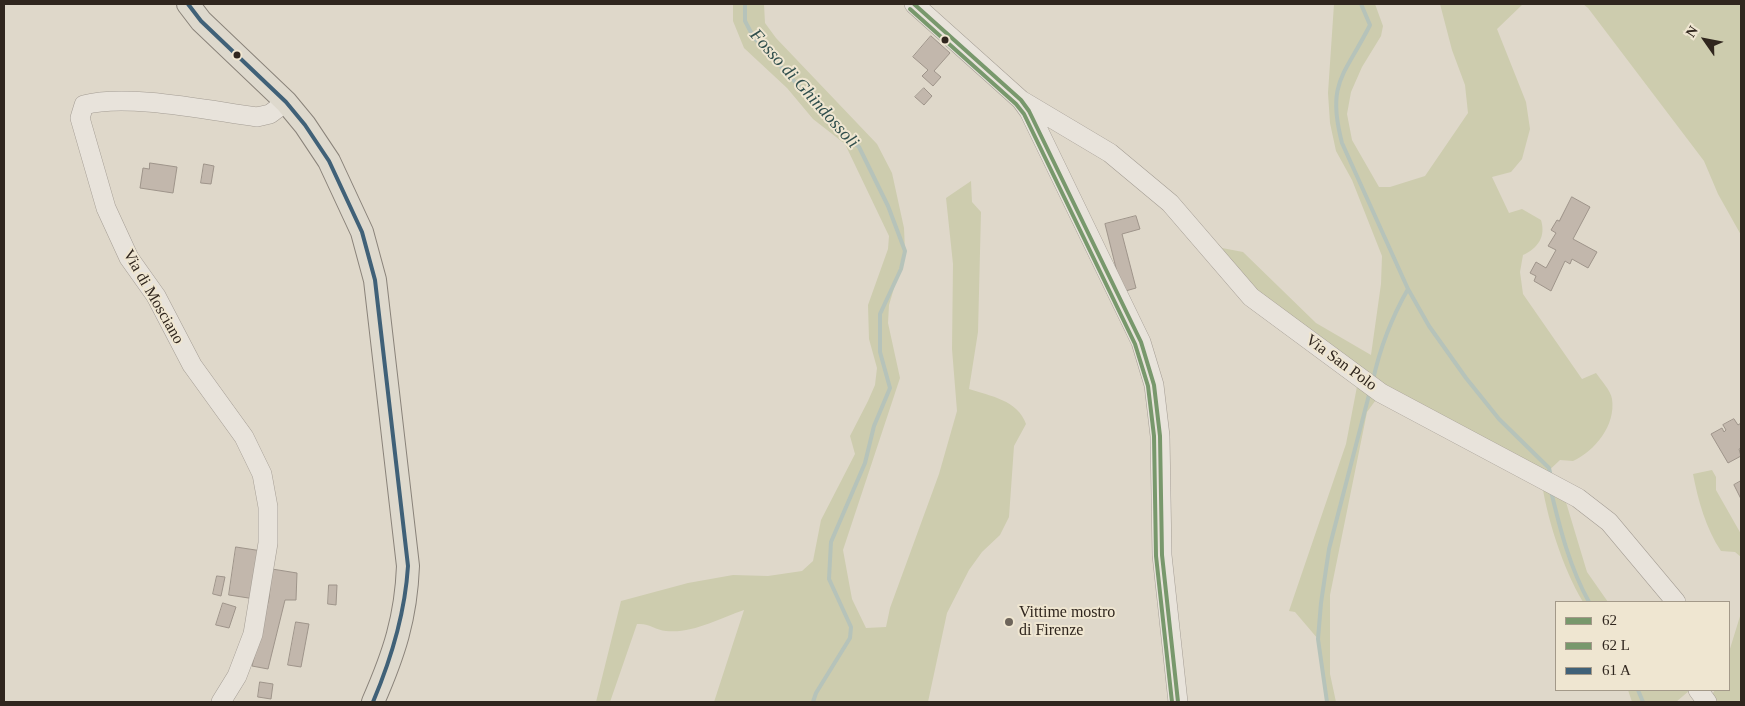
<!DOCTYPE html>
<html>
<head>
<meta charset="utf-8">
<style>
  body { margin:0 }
  #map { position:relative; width:1745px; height:706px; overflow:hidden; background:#dfd8ca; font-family:Georgia,serif }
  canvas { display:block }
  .frame { position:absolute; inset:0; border:5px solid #30261e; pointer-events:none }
  .legend { position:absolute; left:1555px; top:601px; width:175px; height:90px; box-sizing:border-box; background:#efe6d1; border:1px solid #a39989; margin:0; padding:6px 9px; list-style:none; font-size:15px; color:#30261e }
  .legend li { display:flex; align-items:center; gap:10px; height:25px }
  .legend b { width:25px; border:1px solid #a39989 }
  .north { position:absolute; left:1680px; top:15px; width:50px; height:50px; -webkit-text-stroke:4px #efe6d1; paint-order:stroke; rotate:303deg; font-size:14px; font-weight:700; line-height:20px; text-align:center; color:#30261e }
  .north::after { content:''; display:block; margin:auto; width:18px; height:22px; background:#30261e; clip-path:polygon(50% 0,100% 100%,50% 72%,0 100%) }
</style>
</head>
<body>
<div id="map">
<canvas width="1745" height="706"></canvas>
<div class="frame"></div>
<ul class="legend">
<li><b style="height:6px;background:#78986c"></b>62</li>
<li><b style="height:6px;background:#78986c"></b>62 L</li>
<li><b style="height:6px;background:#406178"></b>61 A</li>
</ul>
<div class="north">N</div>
</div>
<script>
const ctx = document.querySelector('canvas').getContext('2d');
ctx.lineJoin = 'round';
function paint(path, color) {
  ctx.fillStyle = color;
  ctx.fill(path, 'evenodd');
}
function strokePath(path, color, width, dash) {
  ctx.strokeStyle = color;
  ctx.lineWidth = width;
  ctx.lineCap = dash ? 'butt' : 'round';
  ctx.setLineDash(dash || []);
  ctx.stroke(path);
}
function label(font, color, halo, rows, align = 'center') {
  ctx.font = font + ' Georgia,serif';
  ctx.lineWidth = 4;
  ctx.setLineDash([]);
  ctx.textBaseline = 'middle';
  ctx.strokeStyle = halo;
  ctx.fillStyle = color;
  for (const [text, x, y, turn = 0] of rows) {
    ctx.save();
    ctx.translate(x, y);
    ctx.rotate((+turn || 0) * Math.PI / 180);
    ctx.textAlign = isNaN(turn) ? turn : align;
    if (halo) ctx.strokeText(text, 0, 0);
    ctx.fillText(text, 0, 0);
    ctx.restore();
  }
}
const green = new Path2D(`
  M733,4h31l1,19 11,15 101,106 15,29 12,55 1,23 -16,54 -1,18 12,55 -57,172 9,49 14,29 20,-1 4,-19 49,-134 18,-63 -5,-62 1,-85 -7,-66 25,-17 1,21 9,10 -3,120 -9,57c21,7 49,11 57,35l-12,22 -5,71 -9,18 -18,17 -13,18 -22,43 -19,89h-214l30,-92c-24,8 -52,24 -78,21 -11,-1 -16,-8 -29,-7l-27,78h-14l25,-101 67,-18 45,-8 35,1 34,-5 11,-10 8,-41 34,-66 -5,-18 18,-35 7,-16 2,-17 -8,-29 -1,-34 20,-56 1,-13 -44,-92 -32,-25 -26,-31 -43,-40 -11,-27z
  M1334,4h41l8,22 -2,10 -19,31 -11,25 -4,22 5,26 27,47h11l35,-11 43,-63 -3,-28 -13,-35 -12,-46h83l-26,25 29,73 4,27 -8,30 -11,13 -19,5 17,36 13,-4 19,11c5,17 -3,28 -18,35l-3,17 3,22 59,85 14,-6c5,7 15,18 16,26 4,26 -17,52 -39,62l-13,-1 -18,17 20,12 25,83 21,30h-25c-20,-33 -37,-86 -42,-125l-160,-84 -14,19 -37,183v79l6,28h-9l-9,-63 -23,-27 -6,-1 57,-167 13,-68 -108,-79 -52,-72 23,23 21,4 73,71 55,32 10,-71 1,-28 -30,-76 -16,-29 -6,-28 -2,-30z
  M1583,4h158v231l-23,-41 -14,-33 -116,-153z
  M1712,470l4,7v13l25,44v23l-6,-5 -14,-1c-15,-22 -23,-51 -28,-77z
  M1741,613v89h-34l8,-12h14v-38z
  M1628,690h62l-14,12h-44z`);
const stream = new Path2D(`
  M745,4v17l9,17 85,91 20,18 29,59 17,45 -4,18 -21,45v38l10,36 -16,38 -9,37 -34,79 -2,37 22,48 -1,11 -34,55 -3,9
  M1361,4l9,21c-25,50 -44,57 -28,118l66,146 21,37 37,52 33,41 50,49 2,9
  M1373,380c7,-32 19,-63 35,-91
  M1551,491c9,38 19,77 38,111
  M1638,690l5,12
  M1327,702l-9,-63 3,-36 8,-54 41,-158`);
const building = new Path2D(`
  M931,36l19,17 -16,18 7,6 -8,9 -11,-10 6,-6 -15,-13z
  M924,88l8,8 -8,9 -9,-8z
  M150,163l27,4 -4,26 -33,-5 3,-20 6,1z
  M204,164l10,2 -3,18 -10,-1z
  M1572,197l18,10 -17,32 24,13 -9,16 -16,-9 -2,5 -5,-3 -14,30 -17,-10 2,-5 -6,-3 6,-11 10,6 10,-18 -8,-4 8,-13 -5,-3 6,-10 2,1z
  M1136,216l4,13 -18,5 14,54 -14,4 -17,-68z
  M1734,419l4,6 3,-2v25l-2,1 2,7 -13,7 -17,-29 11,-6 2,4 2,-2 -3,-5z
  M1741,481v18l-7,-14z
  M236,547l26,4 -7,48 -26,-4z
  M272,569l25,4 -1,27h-11l-17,69 -16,-3 17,-68z
  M217,576l8,1 -4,19 -8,-2z
  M329,585h8l-1,20 -8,-1z
  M223,603l13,4 -7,21 -13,-3z
  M296,622l13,2 -8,43 -13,-2z
  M260,682l13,2 -2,15 -13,-2z`);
const minor = new Path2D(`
  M914,4l107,96 8,11 112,231 13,43 6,51 2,119 16,147
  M1021,100l89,53 60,50 81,94 130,96 197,105 31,24 67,80
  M1698,690l9,12
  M221,702l16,-26 16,-42 15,-91v-36l-6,-33 -18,-37 -52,-72 -36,-69 -27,-38 -23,-50 -26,-90 4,-13c43,-12 127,6 173,12l13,-3 16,-12`);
const major = new Path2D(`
  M188,4l13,17 85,81 19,23 24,36 33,71 13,48 33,286c-2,52 -14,88 -35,136`);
const bus1 = new Path2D(`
  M914,4l107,96 8,11 112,231 13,43 6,51 2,119 16,147`);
const bus2 = new Path2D(`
  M910,9l106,95 8,10 111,230 13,42 6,50 2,120 16,146`);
const bus3 = new Path2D(`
  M188,4l13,17 85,81 19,23 24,36 33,71 13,48 33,286c-3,48 -16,91 -35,136`);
const markers = [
  [945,40,4.5,"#30261e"],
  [237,55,4.5,"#30261e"],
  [1009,622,5,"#6d645a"]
];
const streetNames = [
  ["Via di Mosciano",153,297,60],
  ["Via San Polo",1341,363,36]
];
const poiNames = [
  ["Vittime mostro",1019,613],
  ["di Firenze",1019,631]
];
const waterNames = [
  ["Fosso di Ghindossoli",804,89,48]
];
paint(green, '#cdccae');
strokePath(stream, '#b6c3ba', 4);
paint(building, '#c2b7ac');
strokePath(building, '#9e948a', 1);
strokePath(minor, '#a49d94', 20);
strokePath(major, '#8a837a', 24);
strokePath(minor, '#e8e3db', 19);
strokePath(major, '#ded9cd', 22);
strokePath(bus1, '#78986c', 4);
strokePath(bus2, '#78986c', 4);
strokePath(bus3, '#406178', 4);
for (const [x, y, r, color] of markers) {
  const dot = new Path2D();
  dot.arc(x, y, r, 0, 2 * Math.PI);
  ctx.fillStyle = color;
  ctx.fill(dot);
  strokePath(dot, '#efe6d1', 2);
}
label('16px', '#30261e', '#efe6d1', streetNames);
label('16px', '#30261e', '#efe6d1', poiNames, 'left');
label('italic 18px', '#2f4e4c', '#efe6d1', waterNames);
</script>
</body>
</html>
